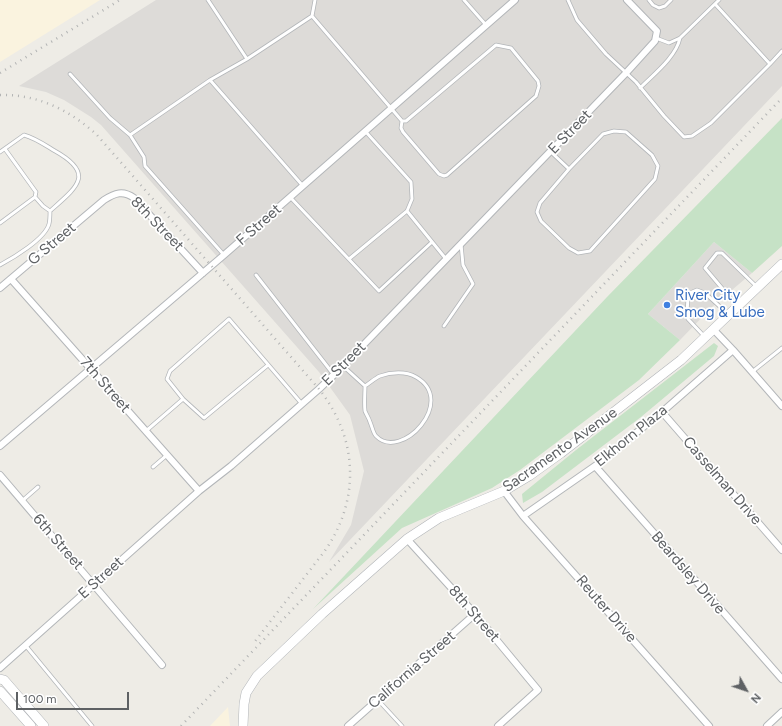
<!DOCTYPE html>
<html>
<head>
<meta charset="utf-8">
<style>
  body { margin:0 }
  #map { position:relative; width:782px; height:726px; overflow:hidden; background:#eeece6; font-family:Figtree,sans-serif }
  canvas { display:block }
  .north { position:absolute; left:726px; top:670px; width:40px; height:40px; -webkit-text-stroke:3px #fff; paint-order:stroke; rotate:130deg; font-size:11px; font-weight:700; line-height:16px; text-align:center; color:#5e6164 }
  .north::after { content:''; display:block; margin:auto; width:14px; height:18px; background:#5e6164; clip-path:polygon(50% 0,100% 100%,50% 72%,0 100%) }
  .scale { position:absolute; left:16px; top:692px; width:113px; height:18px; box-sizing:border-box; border:2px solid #5e6164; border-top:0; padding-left:5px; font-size:12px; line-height:14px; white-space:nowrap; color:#5e6164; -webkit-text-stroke:3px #fff; paint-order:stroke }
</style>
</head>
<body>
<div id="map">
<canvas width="782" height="726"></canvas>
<div class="north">N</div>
<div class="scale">100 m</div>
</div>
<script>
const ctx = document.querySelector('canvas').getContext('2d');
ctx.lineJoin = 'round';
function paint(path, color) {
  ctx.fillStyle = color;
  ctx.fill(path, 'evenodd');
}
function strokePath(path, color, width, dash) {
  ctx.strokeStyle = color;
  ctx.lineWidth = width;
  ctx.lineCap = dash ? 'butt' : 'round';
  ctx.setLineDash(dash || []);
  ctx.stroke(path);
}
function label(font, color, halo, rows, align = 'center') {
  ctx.font = font + ' Figtree,sans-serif';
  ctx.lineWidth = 3.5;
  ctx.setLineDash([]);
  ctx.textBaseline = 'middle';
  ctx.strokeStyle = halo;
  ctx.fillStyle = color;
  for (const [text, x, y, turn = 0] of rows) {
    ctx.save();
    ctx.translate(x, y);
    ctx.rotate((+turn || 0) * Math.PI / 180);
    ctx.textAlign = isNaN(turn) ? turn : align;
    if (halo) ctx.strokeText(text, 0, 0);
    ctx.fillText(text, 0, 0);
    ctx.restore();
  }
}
const commercial = new Path2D(`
  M0,0h100l-100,62z
  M228,707l2,19h-20z`);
const industrial = new Path2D(`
  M156,0h626v86l-453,476 22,-37 13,-54 -14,-56 -31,-43 -218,-247 -10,-8 -27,-17 -18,-8 -27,-6z
  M714,242l38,31 -40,34 -32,33 -32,-26z`);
const green = new Path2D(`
  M782,118v128l-30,27 -38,-31 -66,72 32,26 -41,40 -119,90 -28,18 -90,40 -89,81 294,-312z
  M714,343l4,3 -4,10 -73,61 -99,75 -19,11 -1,-9 54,-44z`);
const service = new Path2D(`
  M208,0l39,59 65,-43 90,105h4l90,-76 15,3 27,33 1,5 -3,10 -89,79 -3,1 -5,-2 -36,-42 -2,-4 1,-7
  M464,0l22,25
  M568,0l9,20 29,34 30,28 28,34 20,21 8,-1 19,-13 59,-59 12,-13
  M649,0l4,5 6,3 6,-2 6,-6
  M715,4l55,60
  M312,16l3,-16
  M656,38l13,5 11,-5 39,-38
  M70,74l40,44 20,17
  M210,80l37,-21
  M640,88c14,-14 36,-31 40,-50
  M365,131l46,51 1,17 -5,12 39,48
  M0,152l24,-17c11,3 21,10 31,16 41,23 22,36 -5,60l-7,-5 -8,-9
  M551,152l18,17 -29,34 -3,9 4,9 28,27 9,5 12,-2 65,-72 3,-13 -6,-11 -26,-23 -12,-1 -11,3 -34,35
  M290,197l89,94 53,-49
  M0,223l35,-26 1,-5 -31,-43
  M224,255l-79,-89 -1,-9 -14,-22 80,-55 93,106
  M349,259l58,-48
  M0,265c13,-7 45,-26 49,-41 1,-4 1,-8 1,-13
  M256,275l78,100
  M737,306l-32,-38 12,-15h5l35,34
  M444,326l29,-42 -10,-19 -2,-21
  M704,336l-16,-17 -1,-7 1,-14 2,-5 7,-3 8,3 23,21
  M343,366l22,20c0,8 -1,17 0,25 1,3 4,7 5,11 2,4 3,11 6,14 25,26 82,-35 40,-59 -10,-6 -25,-5 -36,-1 -5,2 -10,7 -15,10
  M752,372l30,-24
  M183,399l21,19 64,-53
  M146,431l37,-32 -16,-20 3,-8 59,-52 73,85
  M153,467l14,-12
  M22,501l16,-14
  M26,646l66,80
  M378,700l24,26`);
const minor = new Path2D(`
  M11,279l188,212
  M0,288l104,-88c11,-7 19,-10 30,-2l69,75
  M713,329l20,21 49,56
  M662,412l120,138
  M0,446l224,-191 291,-255
  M595,466l187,213
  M0,475l162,190
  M504,491l19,25 186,210
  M523,516l72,-50 67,-54 71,-62
  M407,539l68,75 63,76 -40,36
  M0,668l199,-177 32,-25 88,-77 24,-23 283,-293 29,-32 2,-10 -30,-31
  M348,726l127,-112
  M767,726l15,-14`);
const secondary = new Path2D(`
  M0,679l4,1 40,46
  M0,691l31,35
  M243,726l1,-22 2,-11 11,-17 65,-62 85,-75 32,-21 65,-27 25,-15 32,-23 120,-93 101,-96`);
const rail = new Path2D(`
  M0,73l120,-73
  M0,95c37,-1 70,15 97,40l222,254c39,49 42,111 5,163l-71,92
  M181,726l601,-628`);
const markers = [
  [667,305,4,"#3f7fe0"]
];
const streetNames = [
  ["E Street",570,132,-46],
  ["8th Street",157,224,46],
  ["F Street",259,225,-41],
  ["G Street",52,244,-40],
  ["E Street",344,364,-45],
  ["7th Street",105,385,49],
  ["Elkhorn Plaza",631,436,-39],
  ["Sacramento Avenue",560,450,-35],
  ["Casselman Drive",722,481,49],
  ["6th Street",58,542,49],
  ["Beardsley Drive",688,573,49],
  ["E Street",101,578,-42],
  ["Reuter Drive",606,609,49],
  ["8th Street",474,614,49],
  ["California Street",412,670,-41]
];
const shopNames = [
  ["River City",675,296],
  ["Smog & Lube",675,313]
];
paint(commercial, '#faf3df');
paint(industrial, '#dddbd8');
paint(green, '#c6e2c6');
strokePath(service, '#b3b6b9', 4.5);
strokePath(minor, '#b3b6b9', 8);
strokePath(secondary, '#b2b5b9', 10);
strokePath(service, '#fff', 3);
strokePath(minor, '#fff', 6);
strokePath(secondary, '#fff', 9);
strokePath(rail, '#b3b4b4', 2.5, [1, 5]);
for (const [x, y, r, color] of markers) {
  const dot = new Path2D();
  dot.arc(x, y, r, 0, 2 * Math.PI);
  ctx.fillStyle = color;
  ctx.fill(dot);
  strokePath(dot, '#fff', 1.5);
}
label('15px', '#5e6164', '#fff', streetNames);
label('15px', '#366cbe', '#fff', shopNames, 'left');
</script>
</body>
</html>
